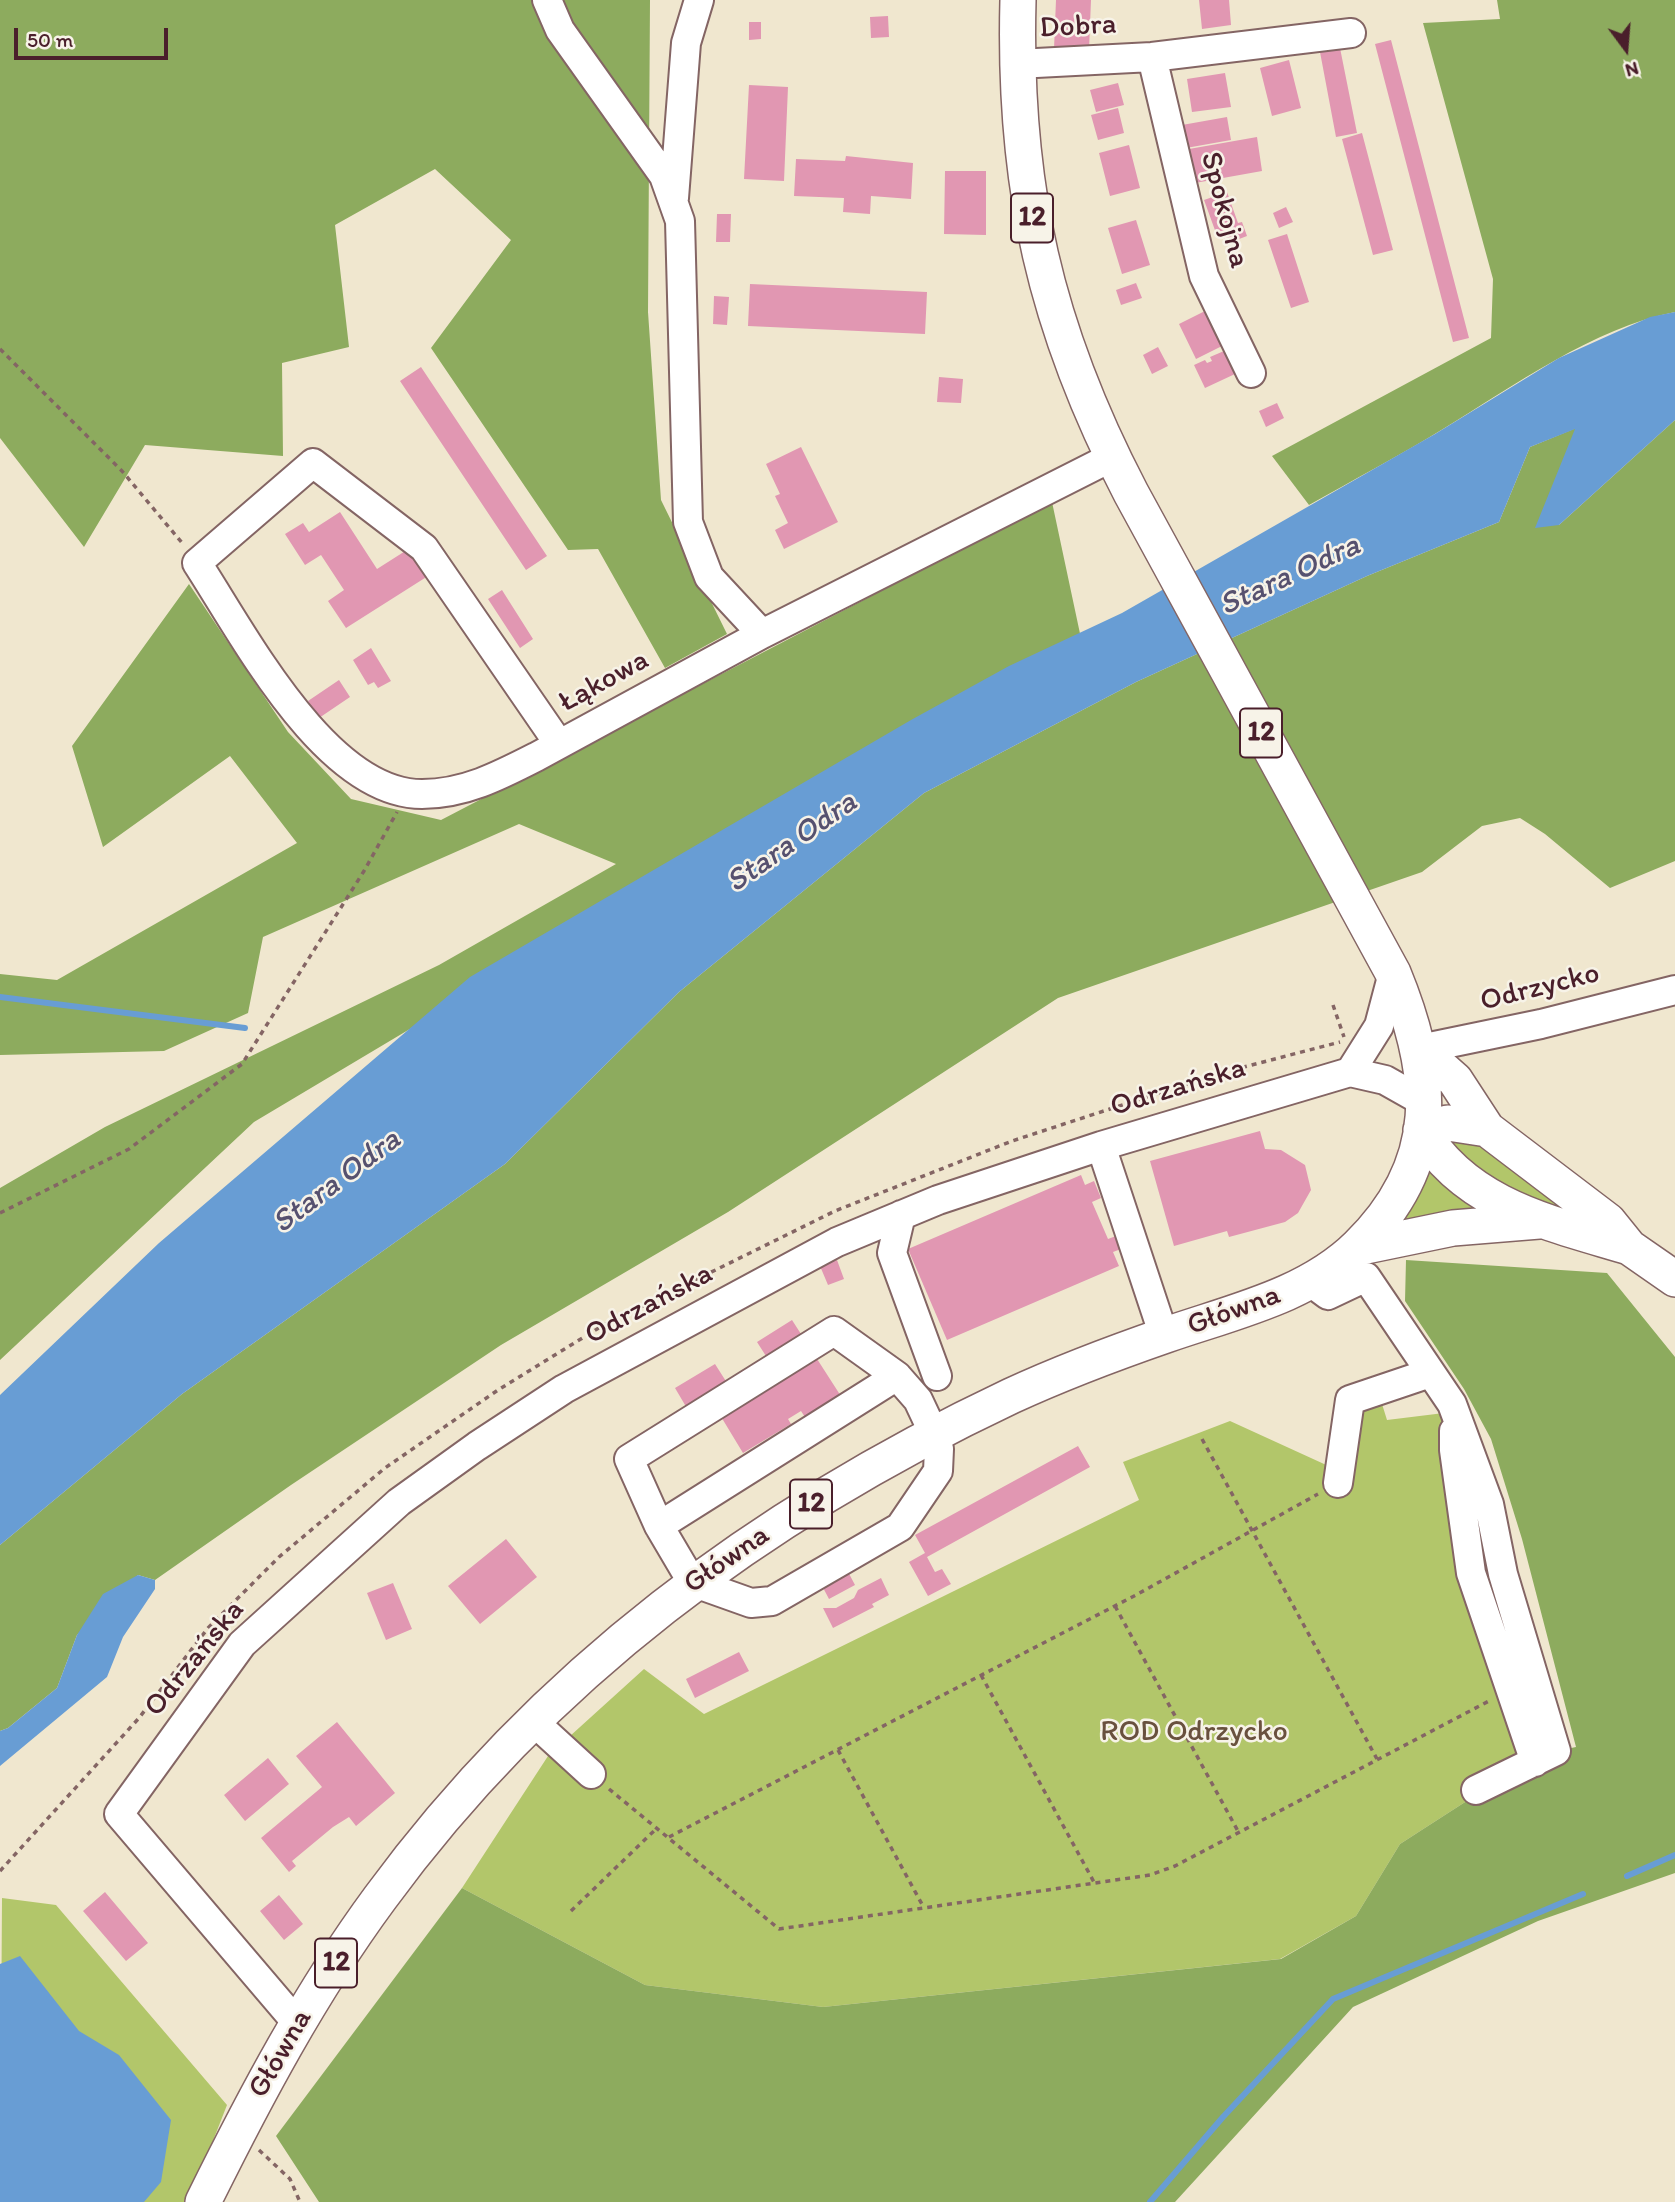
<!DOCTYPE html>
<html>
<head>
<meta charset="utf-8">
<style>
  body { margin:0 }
  #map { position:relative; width:1675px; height:2202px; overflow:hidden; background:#f0e7cf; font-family:Itim,sans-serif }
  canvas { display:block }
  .north { position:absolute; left:1591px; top:14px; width:70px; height:70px; -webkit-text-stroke:5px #f7f3e8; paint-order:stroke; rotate:164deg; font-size:19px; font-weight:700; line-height:28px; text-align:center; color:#4a1f2b }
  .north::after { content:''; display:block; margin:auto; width:24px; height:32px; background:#4a1f2b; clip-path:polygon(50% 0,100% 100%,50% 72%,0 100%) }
  .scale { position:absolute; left:14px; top:28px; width:154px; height:32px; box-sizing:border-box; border:4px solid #4a1f2b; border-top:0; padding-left:9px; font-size:21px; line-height:24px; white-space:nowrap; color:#4a1f2b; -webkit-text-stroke:5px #f7f3e8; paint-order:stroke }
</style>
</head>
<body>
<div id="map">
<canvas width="1675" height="2202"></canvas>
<div class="north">N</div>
<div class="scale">50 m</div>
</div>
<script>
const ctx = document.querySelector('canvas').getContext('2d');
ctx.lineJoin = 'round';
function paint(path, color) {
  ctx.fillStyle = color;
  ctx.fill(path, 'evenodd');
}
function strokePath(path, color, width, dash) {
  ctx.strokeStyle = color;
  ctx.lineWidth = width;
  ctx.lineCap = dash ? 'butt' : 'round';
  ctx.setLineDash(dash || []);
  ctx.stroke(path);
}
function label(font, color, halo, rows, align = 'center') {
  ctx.font = font + ' Itim,sans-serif';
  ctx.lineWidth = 5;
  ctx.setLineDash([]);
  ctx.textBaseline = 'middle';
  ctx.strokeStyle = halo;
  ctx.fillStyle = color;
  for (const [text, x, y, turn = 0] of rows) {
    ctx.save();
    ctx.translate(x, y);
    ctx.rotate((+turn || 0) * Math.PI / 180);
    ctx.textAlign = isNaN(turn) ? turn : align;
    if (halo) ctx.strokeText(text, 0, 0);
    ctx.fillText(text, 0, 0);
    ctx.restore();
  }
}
const green = new Path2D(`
  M1464,1133l142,97 -121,-49 -44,-46z
  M1431,1168l60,40 -96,24 21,-33z
  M1377,1388l10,32 57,-7 29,118 65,224 -138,89 -44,72 -76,43 -457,48 -178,-22 -183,-97 86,-132 96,-87 60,45 435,-214 -16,-38 107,-41 105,48 7,-78z
  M2,1898l54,7 171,200 -38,97h-189z`);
const forest = new Path2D(`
  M0,0h650l-2,312 13,188 66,134 -62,34 -67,-119 -30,1 -137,-202 80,-108 -76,-71 -100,56 14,122 -67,16 1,93 -138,-11 -61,102 -84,-109z
  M1497,0h178v312c-82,16 -161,74 -232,117 -44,27 -90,51 -134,76l-37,-49 219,-118 2,-59 -70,-256 77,-4z
  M1675,420v441l-65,27 -65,-54 -25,-16 -38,8 -60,46 -364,126 -330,214 -227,133 -210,140 -136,95 -17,-5 -61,60 -20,53 -49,40 -8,3v-186l182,-151 323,-230 174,-172 245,-199 212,-111 231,-106 132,-54 31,-75 46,-19 -17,97z
  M1052,502l30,141 -595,340 -233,139 -254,238v-172l105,-61 334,-162 177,-101 -97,-40 -256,113 -15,76 -84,38 -164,4v-81l57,6 240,-137 -67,-87 -127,91 -31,-101 117,-162 99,148 63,67 90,21z
  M1406,1260l201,13 68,84v516l-137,48 -185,86 -178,195h-856l-43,-66 186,-248 183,97 178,22 458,-48 75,-43 44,-72 138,-89 38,-8 -54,-208 -31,-100 -27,-50 -59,-88z`);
const water = new Path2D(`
  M1675,312v108l-116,105 -24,3 40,-99 -45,18 -31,75 -132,54 -231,106 -212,111 -245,199 -174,172 -323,230 -182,151v-150l159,-152 311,-266 441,-257 98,-54 113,-53 313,-179 124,-76 91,-41z
  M138,1575l17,5v9l-32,48 -16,40 -107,89v-35l8,-3 49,-40 20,-53 26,-41z
  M20,1956l59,75 40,24 52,65 -10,62 -17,20h-144v-238z`);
const stream = new Path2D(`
  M0,997l245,31
  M1627,1876l48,-21
  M1150,2202l73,-85 110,-118 250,-105`);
const building = new Path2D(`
  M1056,0h35l-2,50 -35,-1z
  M1199,0h30l2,25 -29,4z
  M888,16l1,21 -18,1 -1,-21z
  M749,22h12v17l-12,1z
  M1391,40l78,298 -16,4 -78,-298z
  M1340,48l17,85 -21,4 -16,-85z
  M1289,60l12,48 -29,8 -12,-48z
  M1225,73l6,34 -39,5 -5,-33z
  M1118,83l6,22 -28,7 -6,-22z
  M749,85l39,2 -4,94 -40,-2z
  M1118,108l6,25 -26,7 -7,-25z
  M1227,117l4,23 -45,8 -4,-23z
  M1362,133l31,117 -20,5 -31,-116z
  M1257,137l5,34 -67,12 -6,-34z
  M1129,145l11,43 -30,8 -11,-43z
  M846,156l67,7 -2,36 -40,-3 -1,18 -27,-2 1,-14 -50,-2 2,-37 49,2z
  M945,171h41v64l-42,-1z
  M1227,192l11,31 4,-1 5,14 -21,8 -5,-13 -5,2 -12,-33z
  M1286,207l7,15 -14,6 -6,-15z
  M717,214h14l-1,28h-14z
  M1136,220l14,45 -28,9 -14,-46z
  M1287,234l22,68 -18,6 -23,-68z
  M1136,283l6,15 -21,7 -5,-15z
  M750,284l177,8 -2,42 -177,-8z
  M714,296l15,1 -2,28 -14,-1z
  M1207,310l17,35 -28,14 -17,-35z
  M1158,347l10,19 -16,8 -9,-19z
  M1224,351l11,23 -30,14 -11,-23 11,-5 2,3 5,-2 -2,-4z
  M421,367l126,189 -21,14 -126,-189z
  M939,377l24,2 -2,24 -24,-1z
  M1277,403l7,15 -18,9 -7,-16z
  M801,447l37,75 -54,27 -9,-19 13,-7 -13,-27 5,-2 -14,-30z
  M340,512l37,57 33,-21 18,28 -82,52 -18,-27 16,-11 -23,-35 -16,10 -20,-31 18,-11 6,9z
  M502,590l31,49 -13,9 -32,-49z
  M371,648l20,33 -13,7 -4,-6 -6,3 -15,-25z
  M339,680l11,17 -31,21 -11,-17z
  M1260,1131l5,18 16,1 24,15 6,25 -13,23 -13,9 -56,15 -2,-6 -53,15 -24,-85z
  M1081,1175l4,10 9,-4 7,17 -9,4 16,37 8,-3 5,13 -8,3 6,14 -172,74 -39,-91z
  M837,1260l7,19 -16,6 -8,-19z
  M792,1320l63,98 -35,22 -19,-29 -13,8 3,5 -48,29 -23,-38 60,-37 -23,-36z
  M715,1364l14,22 -41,24 -13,-22z
  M1078,1446l12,21 -163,90 8,15 7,-3 9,15 -23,12 -19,-34 16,-9 -10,-18z
  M506,1539l31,38 -57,47 -32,-38z
  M836,1549l19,36 -26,14 -19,-36z
  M881,1578l8,17 -17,9 2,3 -41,21 -10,-20h13l18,-10 4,-8z
  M393,1583l19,46 -26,11 -19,-47z
  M739,1652l10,19 -54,27 -9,-19z
  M337,1722l58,71 -39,33 -7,-9 -16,10 -41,34 4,5 -7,6 -28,-34 61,-51 -26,-31z
  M268,1758l21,26 -44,37 -21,-26z
  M105,1892l43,51 -22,18 -43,-50z
  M279,1895l24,29 -19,16 -24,-29z`);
const path = new Path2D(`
  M0,349l122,122 61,73
  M1333,1005l11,32
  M0,1213l129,-64 113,-85 122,-193 33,-59
  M1202,1439l175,320
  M1115,1606l124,227
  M981,1675l114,209
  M838,1750l86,158
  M609,1789l170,140 371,-54 25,-9 314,-165
  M669,1837l467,-242 182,-101
  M0,1871l139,-153 69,-90 71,-71 106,-89 113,-78 104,-64 233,-115 177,-70 205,-67 123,-32
  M571,1911l86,-83
  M259,2150l31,29 10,23`);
const minor = new Path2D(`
  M547,0l13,30 104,146 16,45 8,301 21,55 53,57
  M1152,57l52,219 47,97
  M1017,64l135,-7 199,-24
  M674,198l12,-155 13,-43
  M559,744l-135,-196 -111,-85 -116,100c47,72 129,231 225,231 42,0 77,-18 114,-37l226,-123 350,-177
  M1420,1049l121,-25 134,-34
  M1350,1072l29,-46 14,-53
  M1101,1146l63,190
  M901,1215l-9,38 45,123
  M1309,1281l19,14 38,-18 86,127 37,100 14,70 53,177 -80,39
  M897,1376l21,24 16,34 5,15 -1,22 -38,56 -128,74 -21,2 -59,-21 -33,-56z
  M1454,1431v19l17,123 64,189
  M1338,1483l12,-83 80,-27
  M659,1526l-30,-67 205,-128 63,45
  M533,1721l58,53
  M297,2023l-178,-209 123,-170 157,-142 78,-56 87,-57 273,-147 101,-42 163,-54 249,-74 35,8 39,22`);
const major = new Path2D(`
  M1420,1049l35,31 32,49
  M1421,1130l27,-7 39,6 121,92 21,26 46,32
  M1421,1130c45,76 129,93 208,117
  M1356,1248l97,-20 86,-7
  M203,2202c52,-105 107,-209 177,-304 164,-224 381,-384 631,-502 50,-23 103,-43 155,-61 66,-23 141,-39 192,-89 85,-83 77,-171 35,-273l-262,-480c-86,-165 -118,-307 -113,-493`);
const shields = [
  [1032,218,42],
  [1261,733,42],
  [811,1504,42],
  [336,1963,42]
];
const shieldNames = [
  ["12",1032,218],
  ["12",1261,733],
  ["12",811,1504],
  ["12",336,1963]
];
const streetNames = [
  ["Dobra",1078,27,-3],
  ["Spokojna",1224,210,75],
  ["Łąkowa",604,682,-29],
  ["Odrzycko",1540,988,-14],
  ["Odrzańska",1178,1088,-17],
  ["Odrzańska",649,1305,-28],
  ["Główna",1234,1311,-20],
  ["Główna",727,1560,-35],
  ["Odrzańska",195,1659,-51],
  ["Główna",281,2054,-60]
];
const parkNames = [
  ["ROD Odrzycko",1194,1732]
];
const waterNames = [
  ["Stara Odra",1290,576,-25],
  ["Stara Odra",792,843,-35],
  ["Stara Odra",337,1182,-37]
];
paint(green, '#b2c66a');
paint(forest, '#8dab5e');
paint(water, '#689dd4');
strokePath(stream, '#689dd4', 6);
paint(building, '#e197b2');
strokePath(minor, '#846564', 32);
strokePath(major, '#846564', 38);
strokePath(path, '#846564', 3.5, [5, 5]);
strokePath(minor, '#fff', 28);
strokePath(major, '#fff', 35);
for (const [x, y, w] of shields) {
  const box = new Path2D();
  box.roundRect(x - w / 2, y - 24.5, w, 49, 5);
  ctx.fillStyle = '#f7f3e8';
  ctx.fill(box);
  strokePath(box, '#4a1f2b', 2);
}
label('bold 28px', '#4a1f2b', null, shieldNames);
label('30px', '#4a1f2b', '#f7f3e8', streetNames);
label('30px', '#69513e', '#f7f3e8', parkNames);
label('italic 32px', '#56516f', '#f7f3e8', waterNames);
</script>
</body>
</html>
